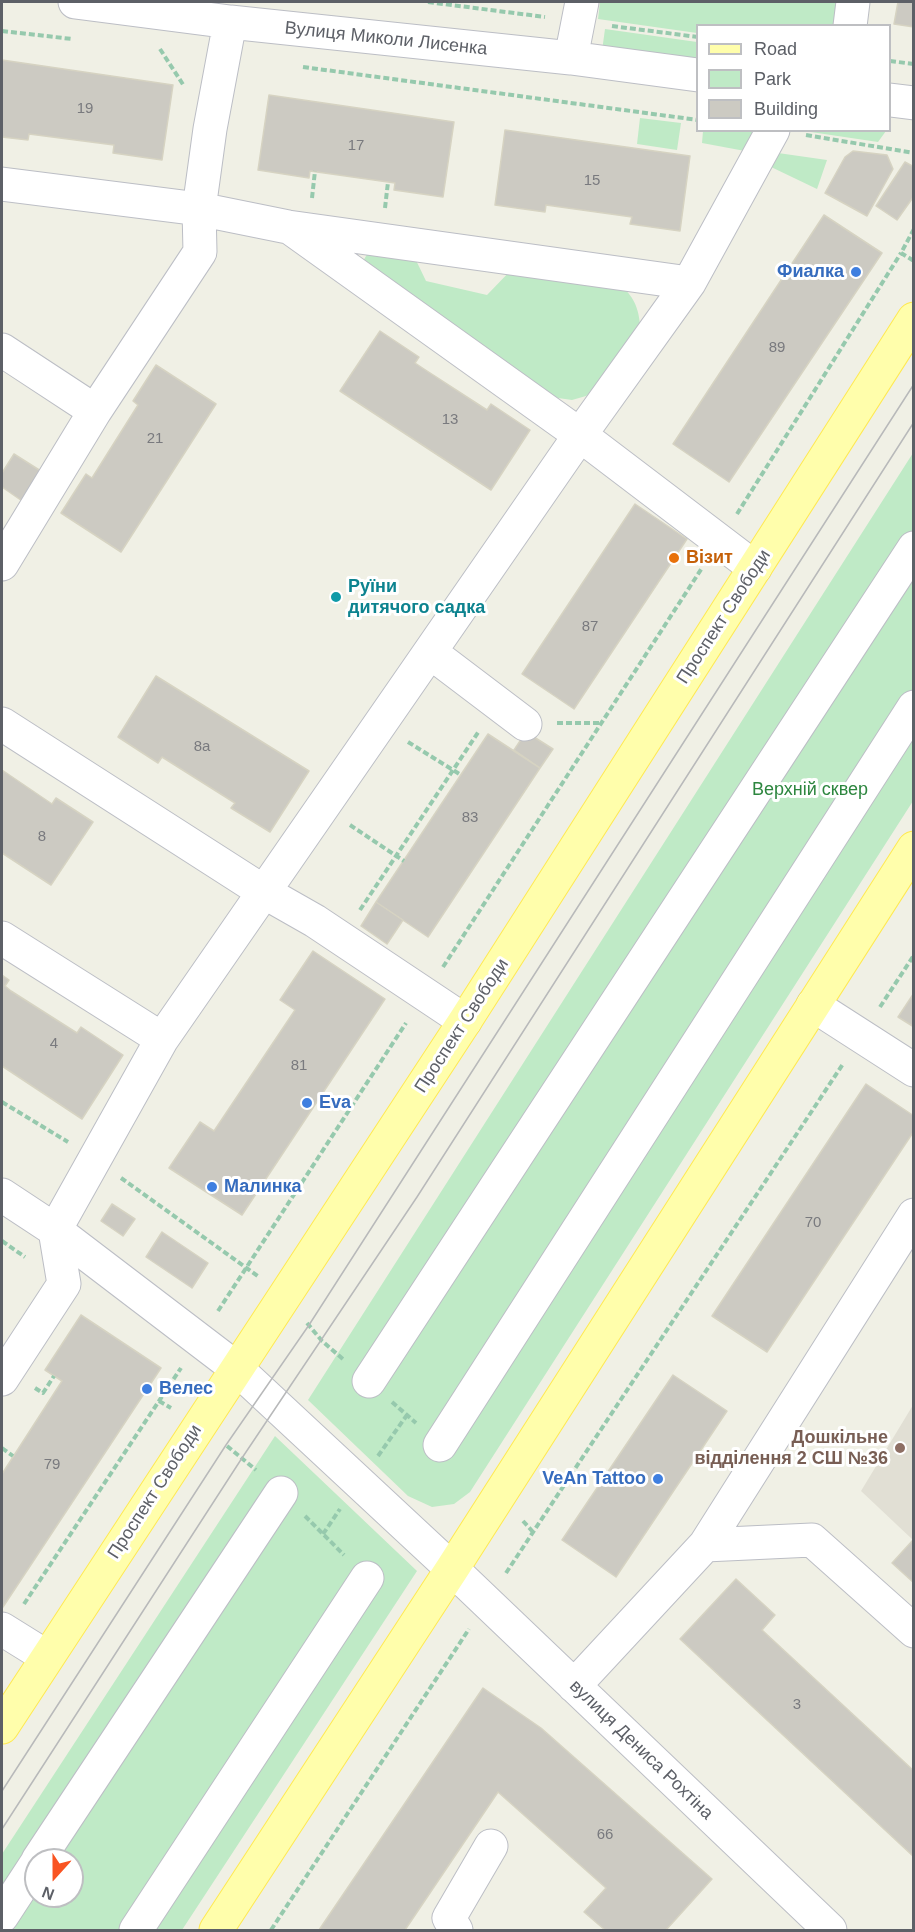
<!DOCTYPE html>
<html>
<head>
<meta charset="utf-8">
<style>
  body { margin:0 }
  #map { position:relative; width:915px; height:1932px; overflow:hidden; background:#f0f0e5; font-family:Helvetica,sans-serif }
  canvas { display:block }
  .frame { position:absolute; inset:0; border:3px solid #5d6067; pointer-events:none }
  .legend { position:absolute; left:696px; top:24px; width:195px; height:108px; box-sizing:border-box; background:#fff; border:2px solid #bebfc2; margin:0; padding:8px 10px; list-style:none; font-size:18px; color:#5d6067 }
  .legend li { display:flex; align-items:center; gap:12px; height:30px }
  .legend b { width:30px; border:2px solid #bebfc2 }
  .north { position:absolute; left:24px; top:1848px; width:60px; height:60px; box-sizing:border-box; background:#fff; border:2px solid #bebfc2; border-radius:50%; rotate:201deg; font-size:16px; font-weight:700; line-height:24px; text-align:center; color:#5d6067 }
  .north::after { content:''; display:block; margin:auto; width:21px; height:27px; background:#f95422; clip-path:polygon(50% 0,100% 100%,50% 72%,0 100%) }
</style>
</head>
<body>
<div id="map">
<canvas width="915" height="1932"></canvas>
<div class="frame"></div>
<ul class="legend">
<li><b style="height:8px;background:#fffeab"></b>Road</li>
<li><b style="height:16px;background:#bfeac6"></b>Park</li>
<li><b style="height:16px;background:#cccac2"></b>Building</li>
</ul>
<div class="north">N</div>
</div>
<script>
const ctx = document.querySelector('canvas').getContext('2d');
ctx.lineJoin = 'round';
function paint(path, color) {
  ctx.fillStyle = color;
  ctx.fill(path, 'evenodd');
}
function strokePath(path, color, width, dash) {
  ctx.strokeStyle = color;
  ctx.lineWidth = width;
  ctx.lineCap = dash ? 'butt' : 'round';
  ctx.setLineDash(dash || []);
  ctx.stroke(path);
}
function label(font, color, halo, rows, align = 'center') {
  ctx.font = font + ' Helvetica,sans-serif';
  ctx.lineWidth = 6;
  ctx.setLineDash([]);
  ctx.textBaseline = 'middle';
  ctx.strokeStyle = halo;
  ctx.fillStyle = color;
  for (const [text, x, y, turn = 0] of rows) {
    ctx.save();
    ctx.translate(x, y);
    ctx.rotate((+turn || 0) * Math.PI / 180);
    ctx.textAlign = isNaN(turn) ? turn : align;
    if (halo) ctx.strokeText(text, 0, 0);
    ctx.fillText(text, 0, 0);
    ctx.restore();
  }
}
const education = new Path2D(`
  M913,1405v135l-52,-49z`);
const green = new Path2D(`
  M600,2h250l-3,23 -149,1 -1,7 -99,-14z
  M605,29l92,13v21l-95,-12z
  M640,118l41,5 -4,27 -40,-6z
  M749,130l7,2 -11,19 -43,-8 1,-12z
  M804,131l82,-1v1l-8,11z
  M778,153l49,7 -10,29 -48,-23z
  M370,249l43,5 13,27 61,14 27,-28 106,17c13,13 18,21 20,40l-43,64 -11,8 -14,4 -14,-2 -14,-5 -182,-130z
  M913,453v348l-443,691 -16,12 -22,3 -24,-11 -100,-96z
  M275,1436l142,135 -235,359h-180v-76zM36,1860h36v36h-36z`);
const building = new Path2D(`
  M898,2h16v25l-20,-3z
  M2,60l171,25 -11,75 -49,-7 1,-8 -85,-11 -1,6 -26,-3z
  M269,95l185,27 -11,75 -49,-7 1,-7 -7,-1 -78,-11 -1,7 -51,-8z
  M505,130l185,26 -10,75 -50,-7 2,-7 -86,-12 -1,7 -50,-7z
  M853,151l34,4 6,14 -26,47 -42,-23 20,-36z
  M905,162l9,5v29l-17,24 -21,-14z
  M824,215l58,38 -153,229 -56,-38z
  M380,331l39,26 -4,6 9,6 63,41 4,-6 39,26 -39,60 -151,-99z
  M156,365l60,39 -95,148 -60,-39 25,-39 6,4 46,-73 -5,-4z
  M14,454l30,19 -19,30 -23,-16v-14z
  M635,504l52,35 -113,170 -52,-35z
  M156,676l153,95 -39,61 -39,-24 4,-5 -73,-46 -4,6 -40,-26z
  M526,732l27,17 -13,19 -26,-18z
  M488,734l52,34 -112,169 -52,-35z
  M2,770l50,34 4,-6 37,24 -42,63 -49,-32z
  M376,902l27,18 -16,24 -26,-18z
  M313,951l72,48 -143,216 -73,-47 31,-46 14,9 81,-121 -15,-10z
  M2,975l7,5 -4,6 6,5 66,42 4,-6 42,28 -41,64 -80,-53z
  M914,993v34l-16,-10z
  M866,1084l48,32v15l-147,221 -55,-36z
  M112,1204l23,15 -12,17 -22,-15z
  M162,1232l46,31 -16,25 -46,-31z
  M81,1315l80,53 -158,239 -1,-1v-132l60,-93 -17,-11z
  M673,1375l54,36 -111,166 -54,-37z
  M913,1540h1v43l-22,-20z
  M736,1579l39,36 -13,15 152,141v86l-234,-218z
  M483,1688l58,40 171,151 -46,51h-61l-21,-18 22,-24 -108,-96 -93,138h-86z`);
const path = new Path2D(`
  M428,2l117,15
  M612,26l86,11
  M2,31l70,8
  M160,49l24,37
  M890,61l24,3
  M303,67l395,53
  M806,135l108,18
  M312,198l3,-27
  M385,208l3,-26
  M914,229l-13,24 13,8
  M737,514l164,-261
  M557,723h44
  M408,742l53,33
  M350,825l54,36
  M360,910l119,-179
  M443,967l259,-399
  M880,1007l34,-52
  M2,1102l66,40
  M121,1178l138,99
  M2,1241l23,16
  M218,1311l188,-288
  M307,1323l15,18 22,19
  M35,1388l8,5 11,-17
  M159,1401l12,7
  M392,1402l24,21
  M227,1446l29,24
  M2,1448l11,8
  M378,1456l29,-41
  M305,1516l39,39
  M523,1521l10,11
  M323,1534l17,-25
  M506,1573l337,-509
  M24,1604l157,-236
  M271,1930l198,-301`);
const minor = new Path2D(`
  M75,2l155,20 341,36 127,17
  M850,26l3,-24
  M571,58l11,-56
  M890,100l24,3
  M2,184l197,25 89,18 401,56
  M292,229l288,206 175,133
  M2,350l93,61 -93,153
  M95,411l105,-159 -1,-43 11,-80 20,-107
  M430,652l95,72
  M2,724l262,168 51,29 150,100
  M2,938l160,101
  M813,1005l101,65
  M2,1195l53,35 181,138 216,201 378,361
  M2,1379l62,-95 -9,-54 107,-191 418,-604 109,-152 84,-153
  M369,1381l545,-833
  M440,1445l474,-738
  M705,1545l107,-5 102,91
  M2,1629l45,28
  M574,1686l131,-141 209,-330
  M38,1860l243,-367
  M2,1916l34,-52
  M136,1930l231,-352
  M456,1930l-7,-12 42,-72`);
const major = new Path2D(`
  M2,1727l463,-706 449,-702
  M216,1930l236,-361 462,-721`);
const tram = new Path2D(`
  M2,1791l224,-346 83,-120 605,-941
  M2,1829l240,-371 175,-261 497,-775`);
const markers = [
  [856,272,6,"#3f7fe0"],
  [674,558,6,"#e8710a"],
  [336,597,6,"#0f9aa8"],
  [307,1103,6,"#3f7fe0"],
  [212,1187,6,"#3f7fe0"],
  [147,1389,6,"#3f7fe0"],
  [900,1448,6,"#8d6e63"],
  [658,1479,6,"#3f7fe0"]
];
const numberNames = [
  ["19",85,109],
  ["17",356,146],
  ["15",592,181],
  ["89",777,348],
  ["13",450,420],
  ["21",155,439],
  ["87",590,627],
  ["8а",202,747],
  ["83",470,818],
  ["8",42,837],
  ["4",54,1044],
  ["81",299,1066],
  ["70",813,1223],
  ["79",52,1465],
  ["3",797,1705],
  ["66",605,1835]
];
const streetNames = [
  ["Вулиця Миколи Лисенка",386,39,6],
  ["Проспект Свободи",724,617,-57],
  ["Проспект Свободи",462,1026,-57],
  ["Проспект Свободи",155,1492,-57],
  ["вулиця Дениса Рохтіна",641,1750,44]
];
const shopNames = [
  ["Фиалка",844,272,"right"],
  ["Eva",319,1103],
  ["Малинка",224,1187],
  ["Велес",159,1389],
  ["VeAn Tattoo",646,1479,"right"]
];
const foodNames = [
  ["Візит",686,558]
];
const cultureNames = [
  ["Руїни",348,587],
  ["дитячого садка",348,608]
];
const parkNames = [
  ["Верхній сквер",810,790]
];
const educationNames = [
  ["Дошкільне",888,1438],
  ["відділення 2 СШ №36",888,1459]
];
paint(education, '#e1dfd4');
paint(green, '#bfeac6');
paint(building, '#cccac2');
strokePath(building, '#d6d3c2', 1.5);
strokePath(minor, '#bcbec5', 35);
strokePath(major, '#ffe950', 35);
strokePath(path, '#96c9ad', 4, [6, 3]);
strokePath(minor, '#fff', 33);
strokePath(major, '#fffeab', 33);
strokePath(tram, '#b8b9ba', 1.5);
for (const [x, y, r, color] of markers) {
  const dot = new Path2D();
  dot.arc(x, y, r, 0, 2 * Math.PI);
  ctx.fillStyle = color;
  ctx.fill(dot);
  strokePath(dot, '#fff', 2);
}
label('15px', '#797a7e', null, numberNames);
label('18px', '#5d6067', '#fff', streetNames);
label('bold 18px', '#366cbe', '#fff', shopNames, 'left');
label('bold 18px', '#c56008', '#fff', foodNames, 'left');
label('bold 18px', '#0d838f', '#fff', cultureNames, 'left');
label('18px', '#2d863f', '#fff', parkNames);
label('bold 18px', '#785e54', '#fff', educationNames, 'right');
</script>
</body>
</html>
